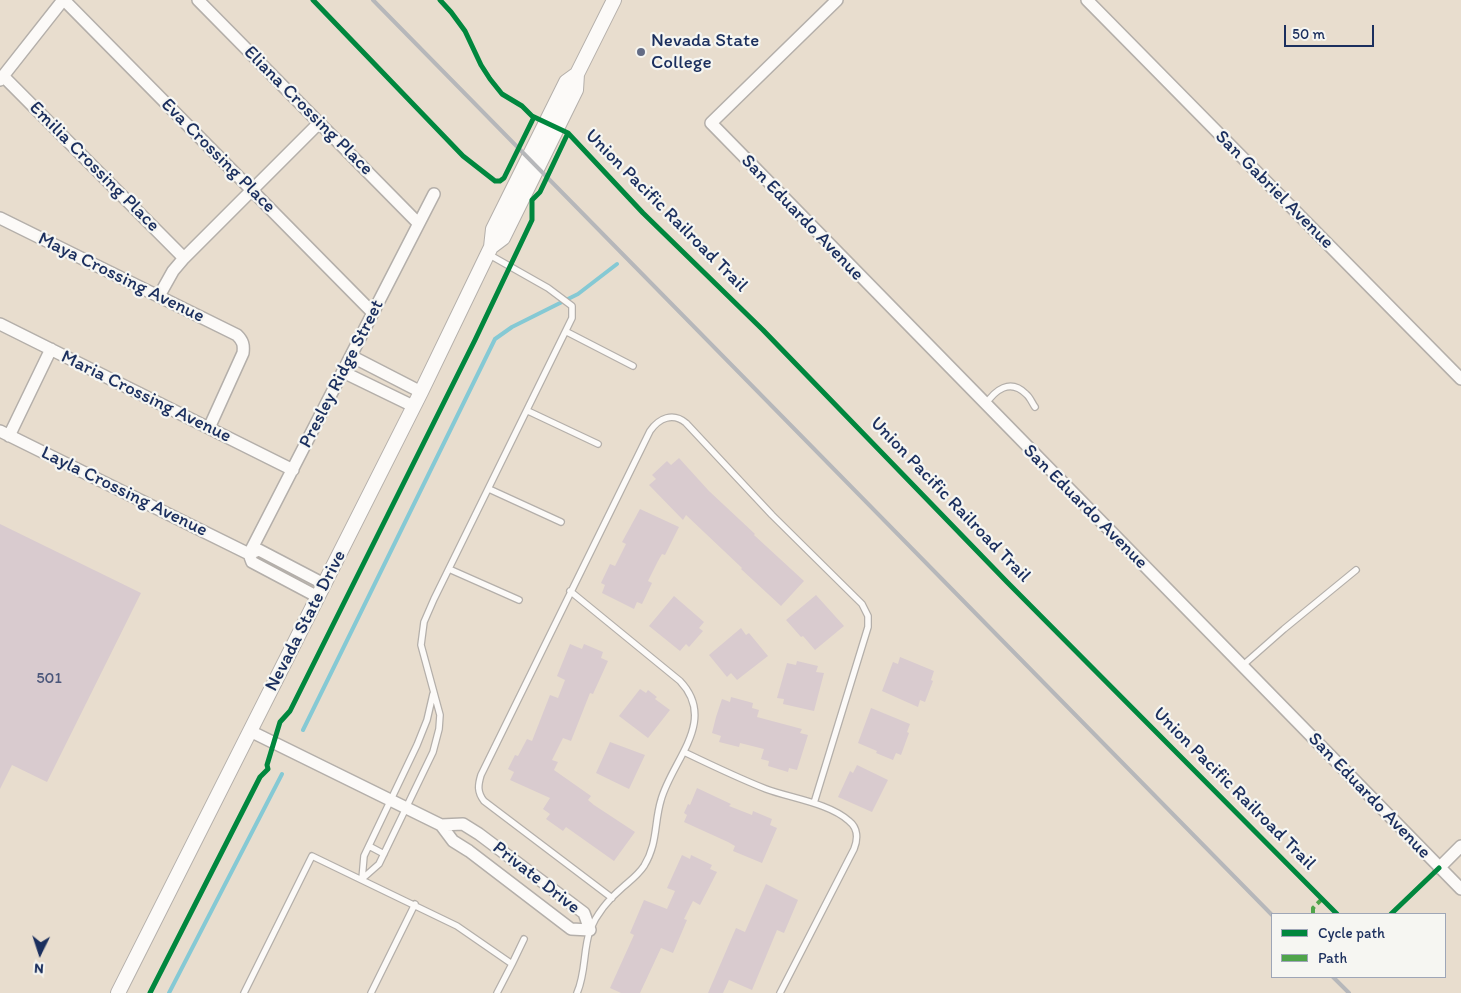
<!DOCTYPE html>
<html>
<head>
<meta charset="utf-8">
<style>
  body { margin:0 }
  #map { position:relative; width:1461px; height:993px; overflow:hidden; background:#e8ddce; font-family:Itim,sans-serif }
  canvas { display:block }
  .legend { position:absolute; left:1271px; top:913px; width:175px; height:65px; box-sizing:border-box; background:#f6f6f2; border:1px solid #9ea6b7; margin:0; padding:6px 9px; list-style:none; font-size:15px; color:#1b2f5e }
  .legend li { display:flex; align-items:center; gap:10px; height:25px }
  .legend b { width:25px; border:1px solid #9ea6b7 }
  .north { position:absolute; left:15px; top:928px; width:50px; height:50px; -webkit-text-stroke:4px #f6f6f2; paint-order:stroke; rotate:184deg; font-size:14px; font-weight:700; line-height:20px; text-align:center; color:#1b2f5e }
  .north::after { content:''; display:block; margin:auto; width:18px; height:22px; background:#1b2f5e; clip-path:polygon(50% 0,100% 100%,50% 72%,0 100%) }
  .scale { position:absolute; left:1284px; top:25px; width:90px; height:22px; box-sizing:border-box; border:2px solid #1b2f5e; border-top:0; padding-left:6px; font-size:15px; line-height:18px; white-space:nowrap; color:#1b2f5e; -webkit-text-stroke:4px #f6f6f2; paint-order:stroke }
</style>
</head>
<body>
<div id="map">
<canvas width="1461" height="993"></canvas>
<ul class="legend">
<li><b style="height:6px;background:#00873e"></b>Cycle path</li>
<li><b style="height:6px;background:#4fa44a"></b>Path</li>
</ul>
<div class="north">N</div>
<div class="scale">50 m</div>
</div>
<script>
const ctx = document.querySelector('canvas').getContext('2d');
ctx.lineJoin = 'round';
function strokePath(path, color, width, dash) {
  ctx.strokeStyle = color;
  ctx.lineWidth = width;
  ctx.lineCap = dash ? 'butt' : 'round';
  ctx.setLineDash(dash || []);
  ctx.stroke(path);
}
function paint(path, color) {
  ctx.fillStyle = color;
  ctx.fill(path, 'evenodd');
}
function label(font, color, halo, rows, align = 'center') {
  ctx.font = font + ' Itim,sans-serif';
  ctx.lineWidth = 4.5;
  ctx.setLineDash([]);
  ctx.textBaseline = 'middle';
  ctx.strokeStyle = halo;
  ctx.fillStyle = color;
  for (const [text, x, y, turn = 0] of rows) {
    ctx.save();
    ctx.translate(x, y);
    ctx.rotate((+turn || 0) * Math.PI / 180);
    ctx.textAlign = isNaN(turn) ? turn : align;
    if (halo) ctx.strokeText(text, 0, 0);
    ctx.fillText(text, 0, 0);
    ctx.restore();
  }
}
const stream = new Path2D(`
  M303,730l192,-391 17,-12 66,-33 39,-30
  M169,993l113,-219`);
const building = new Path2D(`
  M679,458l30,33 46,43 -1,1 50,46 -23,25 -40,-37 1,-1 -56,-53 -3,5 -34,-35 7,-6 -4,-4 15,-14 4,4z
  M640,509l39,18 -14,28 -3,-1 -4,7 -10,20 4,2 -10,21 -5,-2 -3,7 -32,-16 3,-8 -4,-2 9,-19 5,2 11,-22 -4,-2z
  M0,524l141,69 -94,189 -35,-17 -12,24z
  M816,595l28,31 -29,24 -12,-14 -2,1 -15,-17z
  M674,596l30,26 -5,6 4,3 -14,16 -3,-3 -6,7 -31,-25z
  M741,628l5,7 3,-2 19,23 -31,24 -6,-7 -4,4 -18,-22z
  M570,644l12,5 2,-5 19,8 -2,6 7,3 -15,33 -3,-1 -19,48 -8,-3 -11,22 6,2 -4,8 37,26 -3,4 6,5 41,27 -21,29 -48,-34 -3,4 -17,-12 4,-5 -7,-5 7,-11 -40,-18 4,-8 -6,-3 7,-14 3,1 9,-17 5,2 18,-46 8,3 7,-18 -8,-4z
  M900,657l34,14 -3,9 2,1 -8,21 -5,-2 -2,7 -36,-16 11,-29 5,2z
  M797,661l21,5 -2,6 8,1 -10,38 -31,-7 1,-5 -7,-1 10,-35 9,2z
  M640,689l6,4 2,-3 9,7 -2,2 15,11 -22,28 -29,-22z
  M731,697l22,6 -1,5 7,2 -2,7 45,12 -2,4 8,2 -11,35 -8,-2 -1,4 -20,-6 1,-5 -8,-2 3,-10 -24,-6 -1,4 -20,-5 2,-6 -9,-3 4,-16 6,-18 8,3z
  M871,708l39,16 -3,8 2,1 -8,22 -5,-2 -3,7 -17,-7 1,-2 -19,-8z
  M610,742l35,13 -16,34 -33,-16z
  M857,765l31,15 -16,32 -34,-15 12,-26 3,2z
  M697,788l34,16 -2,2 23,9 1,-4 19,8 -2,6 7,3 -15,35 -29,-12 2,-5 -7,-4 -44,-20 3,-7 -3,-2 4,-9 2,1z
  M682,855l8,4 1,-4 21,10 -2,4 7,3 -17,33 -7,-4 -9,18 3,1 -14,33 -12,-5 -21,45h-19l-11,-5 24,-53 -4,-2 14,-33 23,9 8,-18 -8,-3z
  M766,884l32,16 -14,33 -7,-3 -25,60 -23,-10 -6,13h-15l28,-65 9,4z`);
const service = new Path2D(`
  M567,332l66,34
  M985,405c10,-15 25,-27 41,-11 4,3 6,9 9,13
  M528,411l70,33
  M489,489l72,33
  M449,569l70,31
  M570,591l110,90c38,40 -8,79 -19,119 -7,23 -3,43 -17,66 -6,9 -13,14 -21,21 -13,11 -26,26 -33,43 -7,20 -4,43 -13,63
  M1242,666l42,-37 72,-59
  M684,752c27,13 54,26 82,37 24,9 63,14 83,32 9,7 9,18 5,28l-74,144
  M369,846l15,8
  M362,879l17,-15 54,-112 6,-23 1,-14 -19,-70 3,-23 10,-23 138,-281v-12l-24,-18 -60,-34
  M362,879l2,-23 53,-111 10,-25 6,-26
  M612,898l-128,-97c-7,-9 -6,-16 -3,-26l169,-344c9,-13 23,-19 36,-8l86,92 90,89 6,12v11l-54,176
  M512,964l12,-25
  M244,993l68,-137 145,70 55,38 -15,29
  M371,993l44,-89`);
const minor = new Path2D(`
  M64,0l309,313
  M198,0l220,223
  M837,0l-126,123 750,766
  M1087,0l374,379
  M3,76l181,182
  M0,80l63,-80
  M0,218l237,117c6,6 7,10 6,18l-34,75
  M159,296l14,-25 11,-13 135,-135
  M0,324l293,146
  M351,356l70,36
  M343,372l70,34
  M0,431l249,123 3,8 66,35
  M9,436l42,-87
  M249,554l185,-360
  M249,554l10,-4 65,34
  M250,731l191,94 12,16 16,10 102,78 19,1 -6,-17 -105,-79 -16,-10 -22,1
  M1439,868l22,-22`);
const tertiary = new Path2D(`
  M491,247l12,-9 73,-148 1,-16 37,-74
  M118,993l303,-601 70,-145 2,-18 73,-147 11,-8`);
const rail = new Path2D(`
  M373,0l899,915
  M1333,977l16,16`);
const quiet = new Path2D(`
  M1313,914v-6l9,-9`);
const cycleway = new Path2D(`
  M313,0l150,156 32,25h5l4,-3 30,-61
  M440,0l11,12 14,19 16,34 9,14 12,15 20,12 10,10 36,17 75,80 120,117 244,252 330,332
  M1391,914l48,-46
  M150,993l110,-216 8,-8 -1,-4 13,-43 10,-11 185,-371 57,-120v-20l8,-8 28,-59`);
const markers = [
  [641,52,5,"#636c85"]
];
const numberNames = [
  ["501",49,679]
];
const poiNames = [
  ["Nevada State",651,41],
  ["College",651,63]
];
const streetNames = [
  ["Eliana Crossing Place",308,111,45],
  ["Eva Crossing Place",218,156,45],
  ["Emilia Crossing Place",94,167,45],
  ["San Gabriel Avenue",1274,190,45],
  ["Union Pacific Railroad Trail",666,211,45],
  ["San Eduardo Avenue",802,218,46],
  ["Maya Crossing Avenue",121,278,26],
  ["Presley Ridge Street",342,374,-63],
  ["Maria Crossing Avenue",146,397,26],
  ["Layla Crossing Avenue",124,492,26],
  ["Union Pacific Railroad Trail",950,500,46],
  ["San Eduardo Avenue",1085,507,45],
  ["Nevada State Drive",306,621,-63],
  ["Union Pacific Railroad Trail",1234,789,45],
  ["San Eduardo Avenue",1369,796,46],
  ["Private Drive",536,878,38]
];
strokePath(stream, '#85c9d4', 4);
paint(building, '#d9cbcf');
strokePath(service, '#b4afaa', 8);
strokePath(minor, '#b4afaa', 14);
strokePath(tertiary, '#b4afaa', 16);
strokePath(service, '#fcfaf8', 5.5);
strokePath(minor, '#fcfaf8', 11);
strokePath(tertiary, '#fcfaf8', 14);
strokePath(rail, '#b6b7ba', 4);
strokePath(quiet, '#4fa44a', 4, [8, 4]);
strokePath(cycleway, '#00873e', 5);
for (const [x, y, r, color] of markers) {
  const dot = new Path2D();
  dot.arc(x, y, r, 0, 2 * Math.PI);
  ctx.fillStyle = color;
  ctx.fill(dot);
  strokePath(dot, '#f6f6f2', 2);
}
label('16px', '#4a567a', null, numberNames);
label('19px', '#1b2f5e', '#f6f6f2', poiNames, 'left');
label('19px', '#1b2f5e', '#f6f6f2', streetNames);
</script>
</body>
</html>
